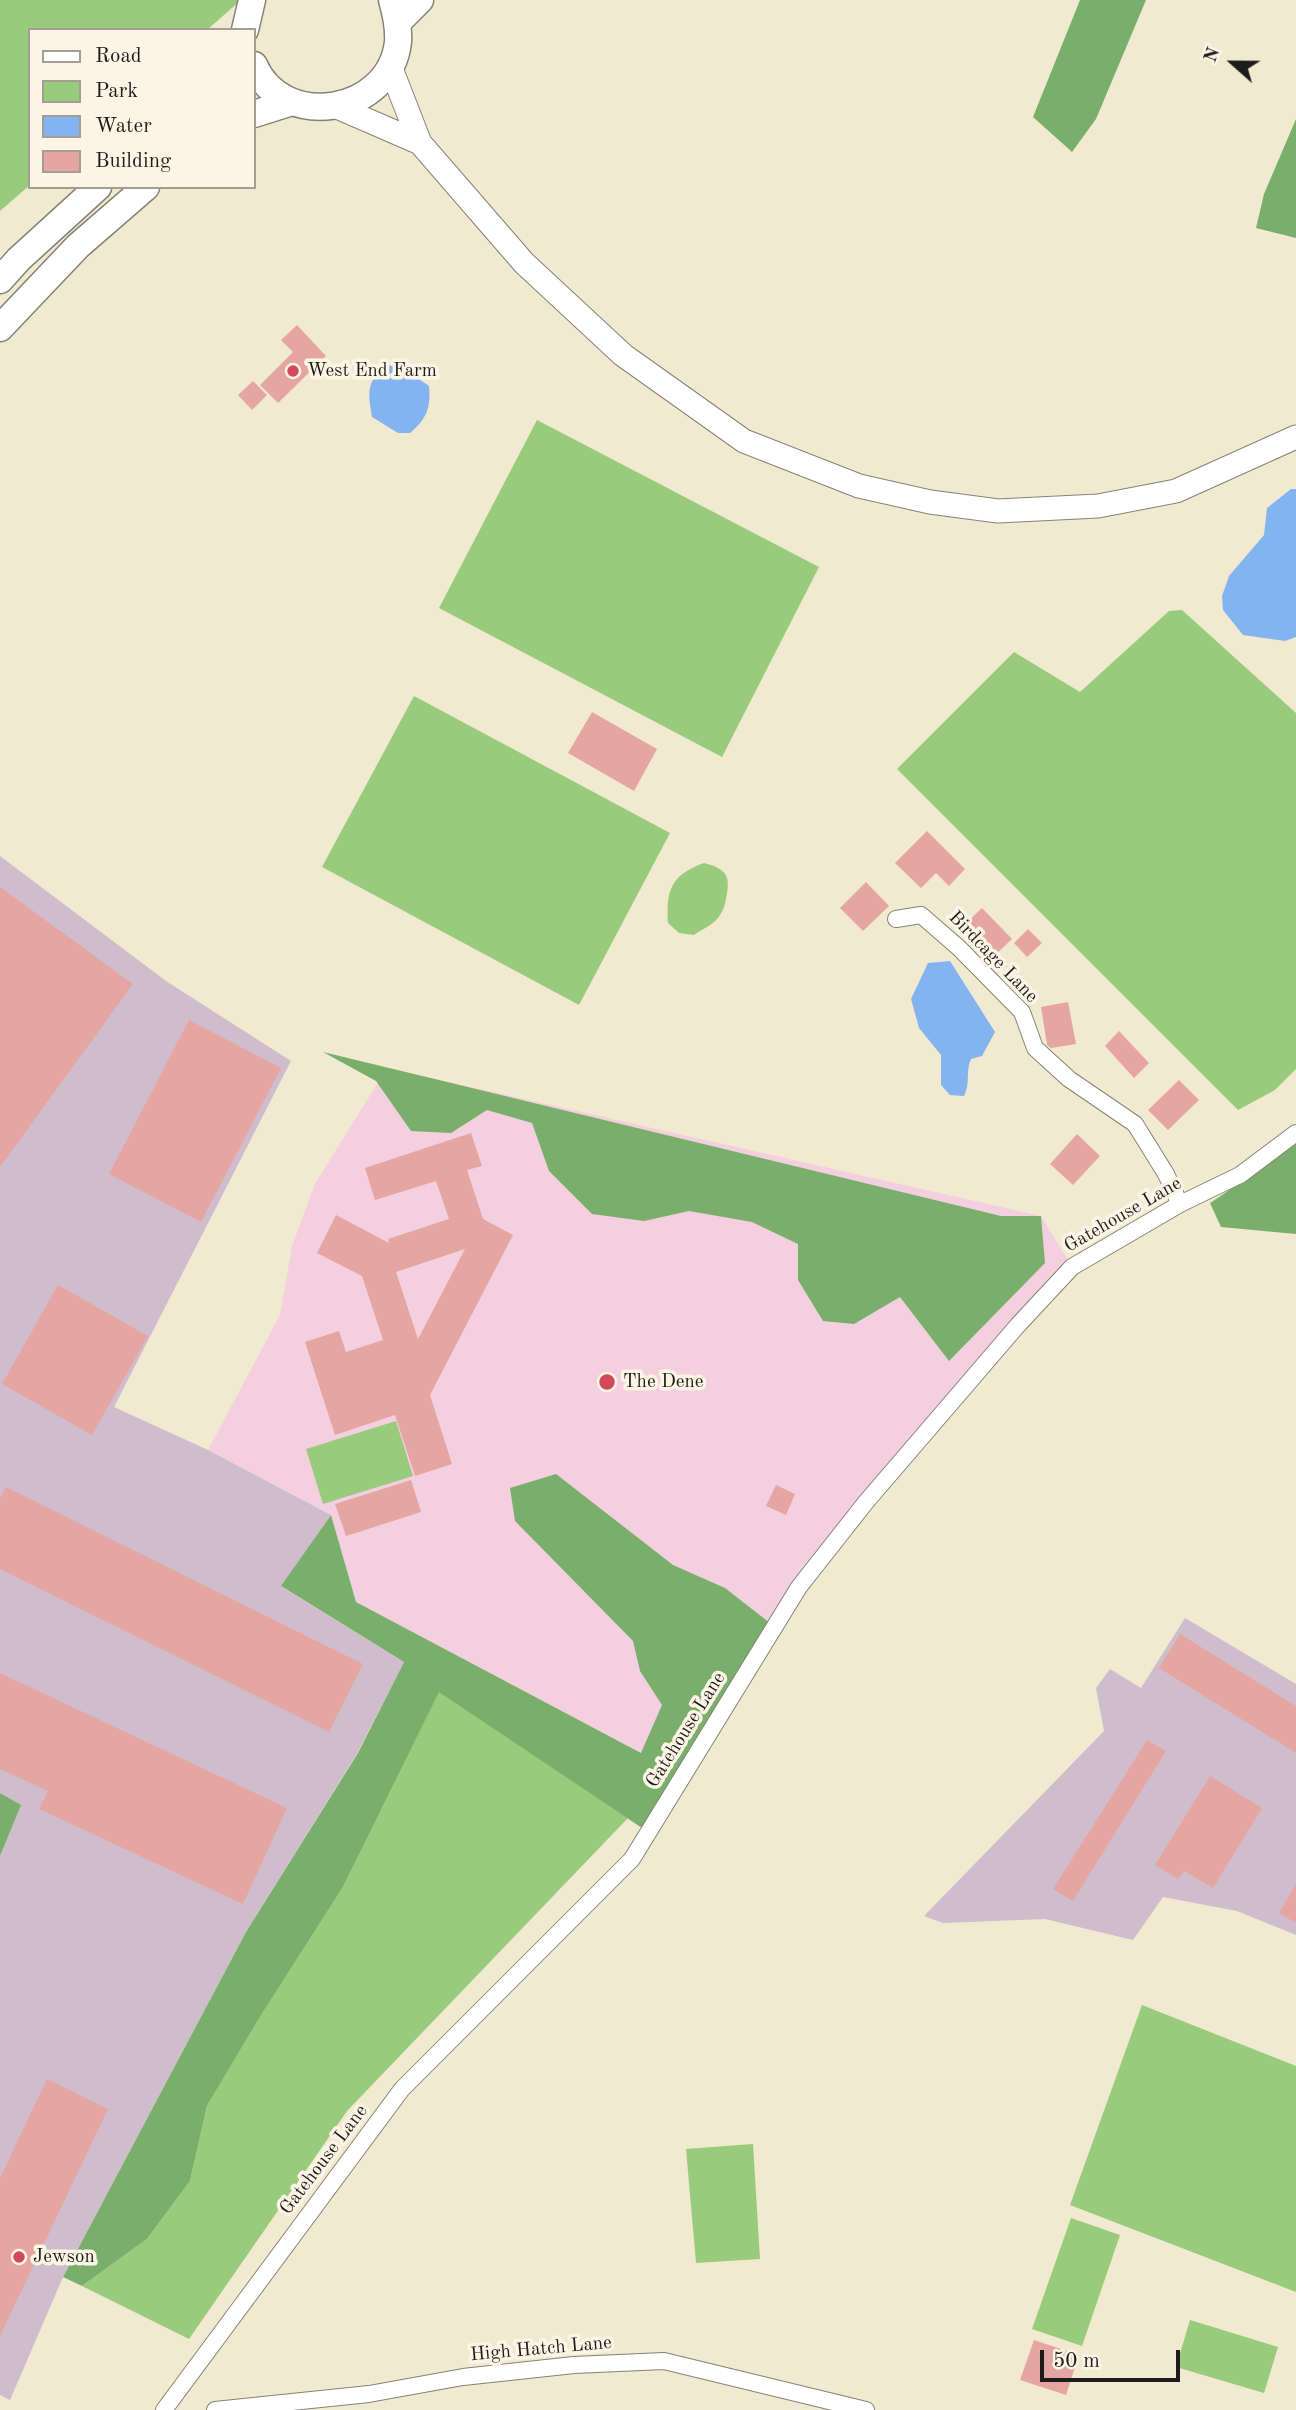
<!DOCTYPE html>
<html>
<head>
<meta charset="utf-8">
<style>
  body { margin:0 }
  #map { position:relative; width:1296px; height:2410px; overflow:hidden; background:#f1ead0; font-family:"Old Standard TT",serif }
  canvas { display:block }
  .legend { position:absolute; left:28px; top:28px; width:228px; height:161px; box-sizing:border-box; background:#fcf5e5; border:2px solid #a29e95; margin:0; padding:9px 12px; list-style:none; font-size:21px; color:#1c1c1c }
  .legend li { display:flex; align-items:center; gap:14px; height:35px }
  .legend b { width:35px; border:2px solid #a29e95 }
  .north { position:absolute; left:1198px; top:28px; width:70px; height:70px; -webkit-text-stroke:5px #fcf5e5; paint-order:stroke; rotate:291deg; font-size:19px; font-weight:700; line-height:28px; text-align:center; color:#1c1c1c }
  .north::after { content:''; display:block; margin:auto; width:24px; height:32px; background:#1c1c1c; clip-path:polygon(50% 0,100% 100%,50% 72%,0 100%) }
  .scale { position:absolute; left:1040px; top:2350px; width:140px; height:32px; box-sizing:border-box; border:4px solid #1c1c1c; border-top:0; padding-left:9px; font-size:21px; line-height:24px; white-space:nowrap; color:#1c1c1c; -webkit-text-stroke:5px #fcf5e5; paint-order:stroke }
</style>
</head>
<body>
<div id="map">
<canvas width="1296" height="2410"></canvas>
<ul class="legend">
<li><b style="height:9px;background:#fff"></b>Road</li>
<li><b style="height:19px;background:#98cb7b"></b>Park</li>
<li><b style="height:19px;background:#84b4ef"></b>Water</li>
<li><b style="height:19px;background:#e5a6a2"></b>Building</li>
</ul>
<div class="north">N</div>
<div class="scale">50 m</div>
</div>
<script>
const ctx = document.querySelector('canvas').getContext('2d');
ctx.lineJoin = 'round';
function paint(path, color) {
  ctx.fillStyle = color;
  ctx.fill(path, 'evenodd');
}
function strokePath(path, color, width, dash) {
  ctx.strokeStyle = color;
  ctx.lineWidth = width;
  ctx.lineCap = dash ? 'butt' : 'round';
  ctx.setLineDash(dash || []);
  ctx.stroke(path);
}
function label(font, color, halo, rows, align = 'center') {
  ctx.font = font + ' "Old Standard TT",serif';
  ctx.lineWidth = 7;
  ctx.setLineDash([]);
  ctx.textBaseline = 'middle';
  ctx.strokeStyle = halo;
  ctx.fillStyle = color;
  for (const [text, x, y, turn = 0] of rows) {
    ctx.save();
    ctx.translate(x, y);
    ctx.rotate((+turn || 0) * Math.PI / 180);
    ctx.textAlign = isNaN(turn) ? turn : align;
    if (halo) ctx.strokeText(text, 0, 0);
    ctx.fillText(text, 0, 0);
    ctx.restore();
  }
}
const built = new Path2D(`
  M387,1068l654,148 31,51 -273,320 -116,188 -327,-173 -25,-87 -123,-65 72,-135 12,-69 23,-62z`);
const industrial = new Path2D(`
  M0,856l166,125 125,80 -177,346 94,43 123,65 -49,72 122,75 -46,90 -112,180 -183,345 -53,123 -10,-5v-539l20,-51 -20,-12z
  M1185,1618l111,66v251l-59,-24 -74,-14 -30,43 -88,-21 -102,4 -19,-7 180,-185 -8,-43 14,-19 31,19z`);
const green = new Path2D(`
  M0,0h241l-34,30h-177v155l-30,26z
  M537,420l282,147 -97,190 -283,-149z
  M1182,610l114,103v356l-21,21 -37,20 -341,-341 117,-117 66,40 89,-81z
  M414,696l256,137 -91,172 -257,-138z
  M704,863c23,6 27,13 22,36 -1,6 -4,15 -9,20 -5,6 -16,11 -23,16l-15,-2 -11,-10c-2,-33 3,-48 36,-60z
  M396,1421l17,55 -90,28 -17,-55z
  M439,1691l189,127 -281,293 -158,228 -107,-53 65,-47 43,-58 17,-75 53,-89 83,-130z
  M1142,2005l154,61v226l-226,-87z
  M753,2144l7,115 -64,4 -10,-114z
  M1071,2218l49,17 -38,111 -50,-17z
  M1190,2320l88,27 -14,46 -88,-26z`);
const forest = new Path2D(`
  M1080,0h66l-50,119 -24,33 -39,-35z
  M1296,119v119l-40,-10 8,-34z
  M323,1052l678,164h40l4,47 -96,98 -49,-64 -46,27 -31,-3 -25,-41v-36l-46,-22 -63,-11 -45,10 -52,-7 -43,-43 -17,-48 -45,-13 -36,23 -40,-2 -35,-50z
  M1296,1133v101l-75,-7 -11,-24 18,-12z
  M556,1474l117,91 52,23 50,39 -127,205 -209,-140 -96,195 -83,130 -53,89 -17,75 -43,58 -65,47 -19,-9 183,-345 112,-179 46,-91 -123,-76 50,-71 25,87 285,151 21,-48 -22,-34 -7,-30 -118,-120 -5,-33z
  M0,1793l21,12 -21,51z`);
const water = new Path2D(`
  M386,365l17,3 26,18c2,21 -2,33 -19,47h-12l-26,-16c-4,-25 -6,-35 14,-52z
  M1291,489h5v148l-11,4 -42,-6 -20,-25 -1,-14 7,-20 35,-41 3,-27z
  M950,961l45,71 -13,24 -11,3c-6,14 0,23 -7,37l-14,-1 -9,-10v-30l-22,-27 -8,-29 17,-36z`);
const building = new Path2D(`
  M297,325l29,31 -48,47 -18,-18 33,-33 -12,-12z
  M253,381l14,14 -15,15 -14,-15z
  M592,712l65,37 -23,42 -66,-38z
  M927,831l38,38 -16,17 -13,-13 -15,15 -26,-25z
  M866,882l23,24 -26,25 -23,-23z
  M0,887l133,97 -133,183z
  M982,908l30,31 -22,21 -30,-31z
  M1028,929l14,14 -15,14 -13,-14z
  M1068,1002l8,42 -25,4 -4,-3 -6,-38z
  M189,1020l92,48 -80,154 -92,-48z
  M1119,1031l30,32 -15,15 -29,-32z
  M1179,1080l20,20 -31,30 -20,-20z
  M471,1133l11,33 -15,4 16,49 30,16 -83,160 22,69 -37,12 -20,-61 -60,20 -30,-93 34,-11 7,21 37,-12 -21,-64 -45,-23 19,-38 53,28 -1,-4 61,-20 -13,-38 -61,19 -10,-32zM465,1249l-47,90 -22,-67z
  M1077,1134l23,22 -27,29 -23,-21z
  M58,1285l90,51 -56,99 -90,-51z
  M411,1480l10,32 -75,24 -11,-32z
  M776,1485l19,9 -9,21 -20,-9z
  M6,1487l357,177 -34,68 -329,-163v-71z
  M1180,1634l116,72v47l-137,-85z
  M0,1673l287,135 -44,96 -204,-95 9,-18 -48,-22z
  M1147,1740l19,11 -93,150 -20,-12z
  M1210,1776l52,32 -49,80 -29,-17 -6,8 -23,-14z
  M1296,1884v39l-17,-10z
  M47,2079l61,30 -108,227v-158z
  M1034,2340l45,15 -13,40 -46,-15z`);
const street = new Path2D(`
  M896,919l25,-4 38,33 63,64 13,36 34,31 66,45 31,50 14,30
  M164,2410l238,-321 230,-230 167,-272 67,-85 152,-177 54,-58 108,-63 60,-29 56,-42
  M215,2410l154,-16 94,-17 111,-12 90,-4 202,49`);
const secondary = new Path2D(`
  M390,66l30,77 104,120 99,92 121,86 115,45 71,16 68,9 100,-5 78,-15 120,-54
  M337,107l83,36`);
const primary = new Path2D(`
  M398,22l22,-22
  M245,30l7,-30
  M254,65c29,67 136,49 144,-23 1,-15 -2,-28 -6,-42
  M254,114l38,-12
  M0,280l19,-21 79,-72
  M0,328l78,-82 68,-59`);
const markers = [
  [293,371,7,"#d1495b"],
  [607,1382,9,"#d1495b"],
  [19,2257,7,"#d1495b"]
];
const poiNames = [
  ["West End Farm",307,371],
  ["The Dene",623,1382],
  ["Jewson",33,2257]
];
const streetNames = [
  ["Birdcage Lane",993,957,46],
  ["Gatehouse Lane",1123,1215,-30],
  ["Gatehouse Lane",686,1730,-58],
  ["Gatehouse Lane",324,2160,-53],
  ["High Hatch Lane",541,2349,-5]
];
paint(built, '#f3cfdf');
paint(industrial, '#cfbdce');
paint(green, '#98cb7b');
paint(forest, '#7aaf6b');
paint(water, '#84b4ef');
paint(building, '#e5a6a2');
strokePath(street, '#868376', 18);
strokePath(secondary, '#868376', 25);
strokePath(primary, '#868376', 29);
strokePath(street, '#fff', 16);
strokePath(secondary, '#fff', 23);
strokePath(primary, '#fff', 26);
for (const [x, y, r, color] of markers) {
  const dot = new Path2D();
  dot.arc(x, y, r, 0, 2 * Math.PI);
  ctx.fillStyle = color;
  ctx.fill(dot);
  strokePath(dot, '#fcf5e5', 2.5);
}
label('19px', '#1c1c1c', '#fcf5e5', poiNames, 'left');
label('19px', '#1c1c1c', '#fcf5e5', streetNames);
</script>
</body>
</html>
